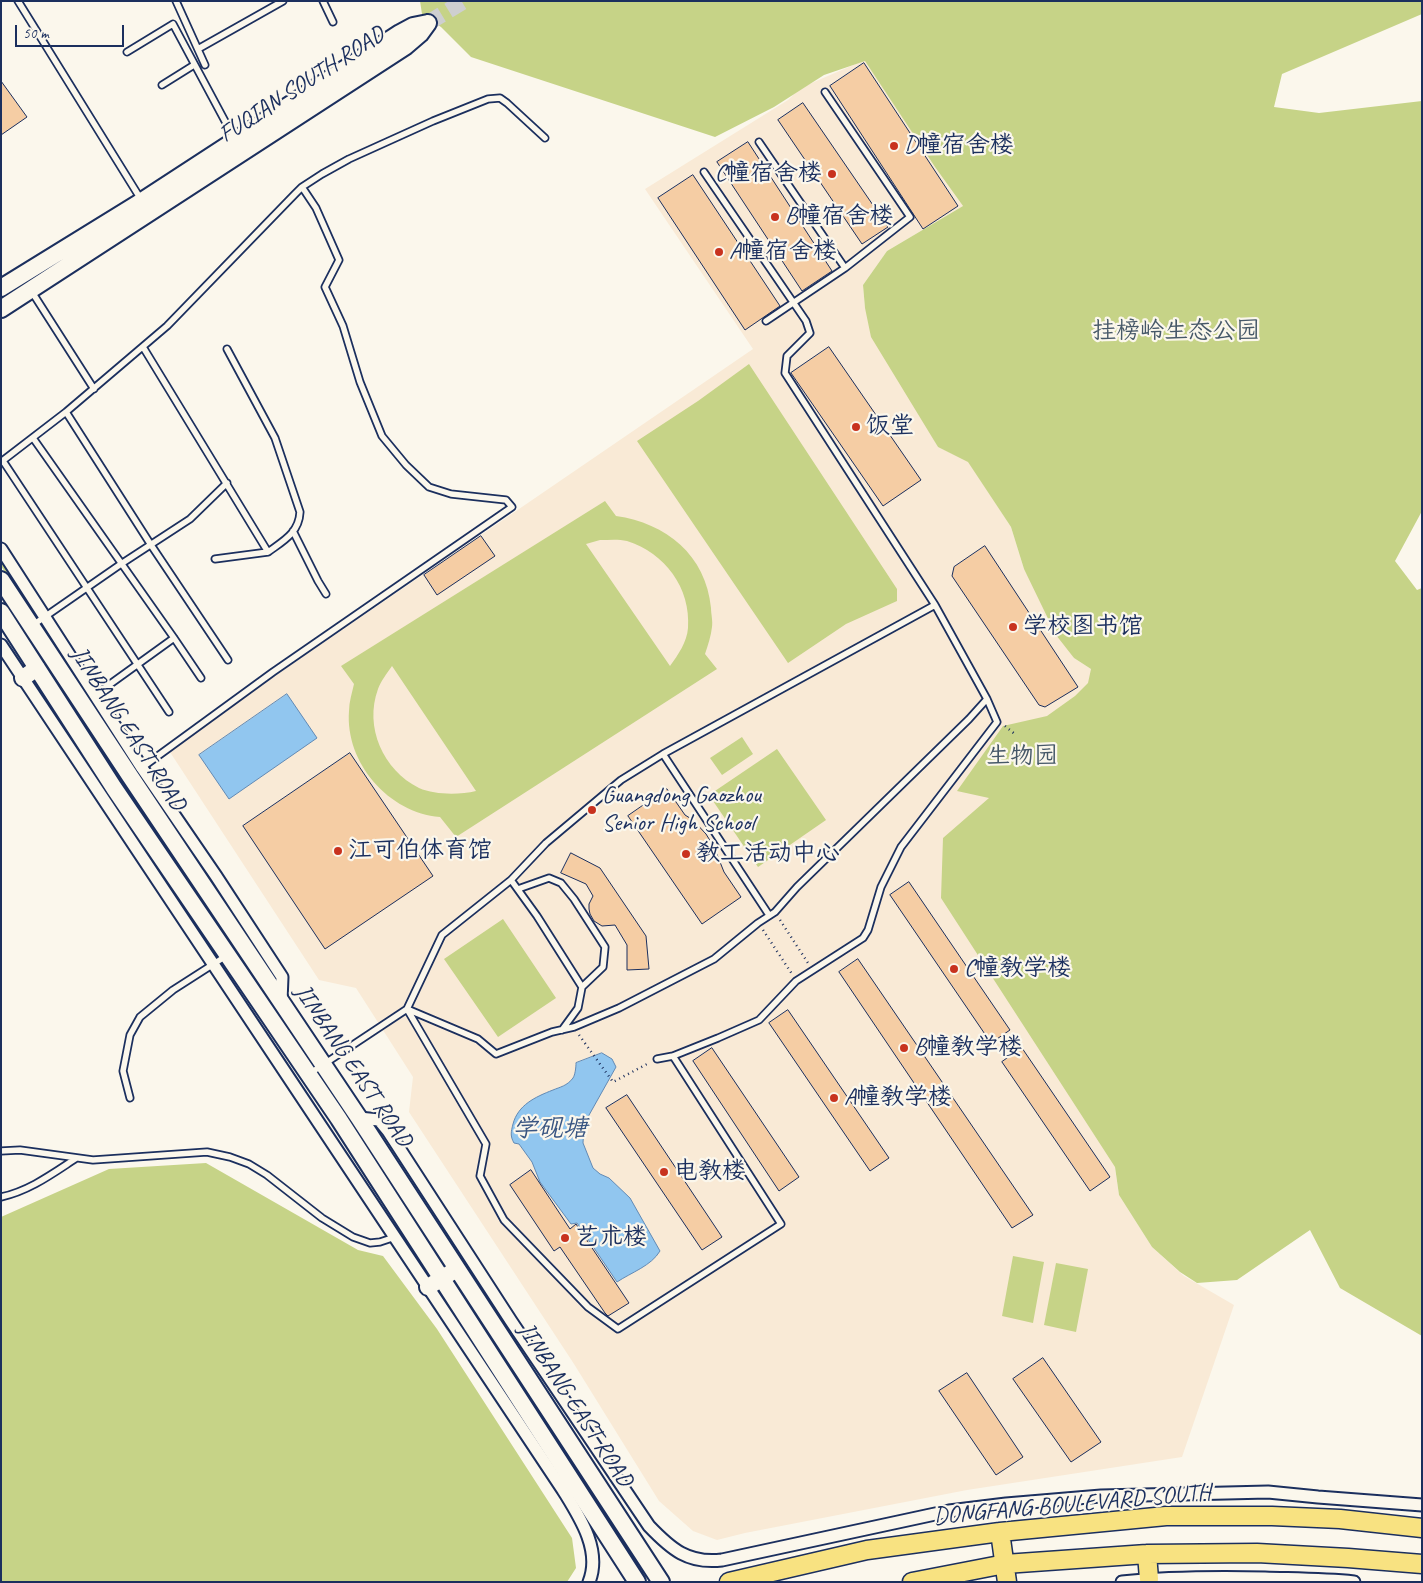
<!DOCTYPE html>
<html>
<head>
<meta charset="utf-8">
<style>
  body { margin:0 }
  #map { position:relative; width:1423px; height:1583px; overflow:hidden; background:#fbf7ec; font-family:Caveat,sans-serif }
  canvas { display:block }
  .frame { position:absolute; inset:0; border:2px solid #1b2f5e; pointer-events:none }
  .scale { position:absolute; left:15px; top:25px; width:109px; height:22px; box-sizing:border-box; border:2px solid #1b2f5e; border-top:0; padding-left:6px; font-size:15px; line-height:18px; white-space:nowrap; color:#1b2f5e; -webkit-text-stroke:4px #fbf7ec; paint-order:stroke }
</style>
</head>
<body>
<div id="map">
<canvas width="1423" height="1583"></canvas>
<div class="frame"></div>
<div class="scale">50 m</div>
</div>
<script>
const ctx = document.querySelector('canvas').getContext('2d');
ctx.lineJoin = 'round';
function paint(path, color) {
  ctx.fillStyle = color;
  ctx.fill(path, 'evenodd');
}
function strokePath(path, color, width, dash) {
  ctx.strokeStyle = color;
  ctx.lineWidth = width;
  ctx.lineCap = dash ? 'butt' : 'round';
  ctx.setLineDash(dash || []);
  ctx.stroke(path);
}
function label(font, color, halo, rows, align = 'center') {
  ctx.font = font + ' Caveat,"LXGW WenKai TC",sans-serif';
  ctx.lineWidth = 4.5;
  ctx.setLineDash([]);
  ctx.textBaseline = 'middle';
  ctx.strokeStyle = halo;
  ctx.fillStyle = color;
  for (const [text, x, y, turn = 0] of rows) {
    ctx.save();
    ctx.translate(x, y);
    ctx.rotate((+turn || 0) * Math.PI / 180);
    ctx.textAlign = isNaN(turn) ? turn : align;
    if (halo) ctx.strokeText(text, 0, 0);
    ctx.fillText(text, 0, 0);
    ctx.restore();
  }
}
const built = new Path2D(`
  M865,60l70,107 28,39 -76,45 -24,34 2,23 73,139 30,14 43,66 13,42 50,89 17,11 25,27 -1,472 4,27 33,52 32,29 50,29 -52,152 -215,33 -222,43 -28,7 -24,-9 -34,-30 -85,-137 -165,-252 4,-35 -57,-89 -37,-8 -151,-231 585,-400 -108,-160 143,-89 12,-12z`);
const green = new Path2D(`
  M420,1h1002v13l-140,60 -8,33 45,6 103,-12v410l-27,50 22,29 5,-2v748l-82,-48 -30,-58 -73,50 -40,3 -17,-11 -28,-25 -33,-52 -4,-28 -174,-269 2,-60 46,-40 -32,-7 46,-65 44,-10 28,-20 13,-13 3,-14 -17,-11 -18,-23 -32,-66 -13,-42 -43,-65 -30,-15 -67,-110 -6,-29 -2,-23 24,-34 76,-45 -28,-39 -70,-106 -41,14 -50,32 -59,30 -244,-80 -30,-30 -19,-13z
  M749,364l148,225v12l-51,23 -58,39 -151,-222 61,-40z
  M605,501l11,15c50,7 90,39 95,92 0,6 2,13 1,19 -1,9 -4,18 -7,27l12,15 -261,168 -16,-20c-51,-4 -95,-54 -91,-106 0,-9 3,-18 5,-27l-13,-18zM600,540c9,0 19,-1 27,1 38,12 64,47 61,87 -1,14 -10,27 -18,38l-84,-122zM392,666l84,125c-17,4 -41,4 -57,-3 -36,-18 -55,-61 -41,-99 3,-8 9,-16 14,-23z
  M1,555l37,58 -4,3 -33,-50z
  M742,737l11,17 -31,21 -12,-17z
  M777,749l49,71 -68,47 -49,-72z
  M503,919l53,79 -58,39 -54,-78z
  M206,1163l152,87 25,6 54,73 135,209 4,30 -9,14h-566v-365l108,-48z
  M1013,1256l31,6 -11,61 -31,-7z
  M1056,1263l32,6 -12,63 -32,-7z`);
const water = new Path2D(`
  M287,694l30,44 -88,61 -30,-44z
  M602,1053l10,6 4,8 -32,57 -1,19 10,25 7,6 9,4 21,20 30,53c-9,15 -28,21 -43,31l-40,-59 -6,1 -31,-42 -8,-20 -13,-18 -5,-1c-4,-7 -3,-11 -1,-19 5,-19 22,-27 40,-34 7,-3 14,-4 20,-12 2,-3 3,-10 3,-15z`);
const building = new Path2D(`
  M864,63l94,143 -35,23 -93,-143z
  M1,81l26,36 -26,18z
  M803,103l85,124 -26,17 -84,-124z
  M748,142l84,129 -30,20 -85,-129z
  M693,175l87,131 -35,24 -87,-132z
  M829,347l92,133 -38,26 -92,-133z
  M481,536l14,20 -58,39 -13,-20z
  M985,546l93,141 -33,20 -6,-2 -87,-129 2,-9z
  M350,753l83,123 -108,73 -82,-123z
  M667,789l18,26 8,5 13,14 8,13 10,25 17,25 -39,27 -74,-108z
  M571,853l29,15 46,68 3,33 -22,1v-25l-12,-20 -13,1 -8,-5 -4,-7 -1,-5v-5l4,-8 -7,-12 -25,-11z
  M909,882l101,148 -19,13 -101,-148z
  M858,959l175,256 -21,13 -173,-256z
  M788,1010l101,148 -19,13 -101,-148z
  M712,1048l87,129 -20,14 -86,-130z
  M1022,1048l88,129 -20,14 -88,-129z
  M627,1095l95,142 -20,13 -96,-142z
  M531,1170l39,59 6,-5 53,79 -21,13 -3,-3 -45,-66 -6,4 -44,-66z
  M1043,1358l58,84 -30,20 -58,-83z
  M967,1373l56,84 -27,18 -57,-84z`);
const secondaryTunnel = new Path2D(`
  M428,23l36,-22`);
const path = new Path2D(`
  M1005,726l11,9
  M780,920l28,43
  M763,930l29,44
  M579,1035l34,47 36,-19`);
const lane = new Path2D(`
  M18,1l124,200
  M176,1l29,64
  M323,1l10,21
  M198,49l85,-48
  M127,52l46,-28 61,114
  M162,85l32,-20
  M759,142l86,126
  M32,292l62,97
  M766,321l79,-53 65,-51 -85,-125
  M143,347l125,205c15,-11 31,-19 32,-40l-25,-74 -48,-89
  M66,412l85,133 77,115
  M33,438l141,200 27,40
  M3,461l166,251
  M1,462l65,-50 101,-86 128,-132 7,-7 20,-13 27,-15 84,-38 55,-22 12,-1 7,5 38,35
  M293,531l25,50 8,13
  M215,559l53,-7
  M33,625l88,-61 69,-45 37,-36
  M95,695l79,-57
  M663,754l106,161
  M140,769l133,-97 239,-165 -6,-7 -55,-6 -22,-7 -23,-22 -24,-29 -22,-54 -17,-56 -18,-39 14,-27 -23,-52 -14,-21
  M511,880l26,36 45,71 -4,21 -16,22
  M518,889l31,-11 12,5 13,16 31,48 -2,20 -21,20
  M407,1009l79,135 -6,32 24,44 84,87 30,22 163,-105 -108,-168
  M407,1009l71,30 18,15 56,-22 22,-5 45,-19 95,-49 44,-36 17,-11 22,-25 172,-168 18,-20
  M657,1059l16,-3 45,-18 41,-18 37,-39 67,-43 5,-8 13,-43 20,-40 96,-125 -10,-23 -52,-94 -150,-232 2,-17 23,-23 -4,-12 -102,-149
  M309,1074l98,-65 35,-74 69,-55 35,-37 75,-63 42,-26 272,-149
  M130,1098l-7,-27 7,-36 10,-18 33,-27 53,-34
  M1,1151l19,-1 73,10 114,-8 23,5 19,7 18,11 55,43 31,19 17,6 10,-1 15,-5
  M1,1197c28,-6 51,-23 74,-38`);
const street = new Path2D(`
  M1,549l141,219 74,108 66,101 -1,25
  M1,645l562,845c16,26 39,60 26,92
  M359,1118l20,2 9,11 123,190 138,205c22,23 39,38 73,34l227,-49 57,-7 95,-8 167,-4 50,5 104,8
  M1122,1582c48,-5 95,-5 143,-4 30,1 60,1 89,4`);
const secondary = new Path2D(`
  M1,288l141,-87 258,-168 13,-7 15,-3
  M1,309l405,-263 14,-12 8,-11
  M1,580l129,196 229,342 302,464
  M1,612l113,176 225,331 298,463
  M23,678l14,-10
  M428,1287l24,-15`);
const primary = new Path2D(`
  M1000,1532l7,50
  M1147,1554l2,25
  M729,1582l138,-32 133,-18 166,-16h106l68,3 82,9
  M912,1582l93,-18 142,-10 110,-1 91,5 74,6`);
const markers = [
  [894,146,5,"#c8321e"],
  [832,174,5,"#c8321e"],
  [775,217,5,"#c8321e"],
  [719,252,5,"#c8321e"],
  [856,427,5,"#c8321e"],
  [1013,627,5,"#c8321e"],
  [592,810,5,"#c8321e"],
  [338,851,5,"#c8321e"],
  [686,854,5,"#c8321e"],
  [954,969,5,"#c8321e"],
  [904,1048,5,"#c8321e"],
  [834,1098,5,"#c8321e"],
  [664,1172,5,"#c8321e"],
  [565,1238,5,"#c8321e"]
];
const streetNames = [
  ["FUQIAN SOUTH ROAD",302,85,-33],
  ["JINBANG EAST ROAD",128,729,57],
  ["JINBANG EAST ROAD",353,1066,56],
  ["JINBANG EAST ROAD",575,1405,57],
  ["DONGFANG BOULEVARD SOUTH",1072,1505,-5]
];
const poiNames = [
  ["D幢宿舍楼",904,146],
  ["C幢宿舍楼",822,174,"right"],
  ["B幢宿舍楼",785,217],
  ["A幢宿舍楼",729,252],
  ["饭堂",866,427],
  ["学校图书馆",1023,627],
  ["Guangdong Gaozhou",602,796],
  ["Senior High School",602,824],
  ["江可伯体育馆",348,851],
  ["教工活动中心",696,854],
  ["C幢教学楼",964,969],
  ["B幢教学楼",914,1048],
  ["A幢教学楼",844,1098],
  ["电教楼",674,1172],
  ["艺术楼",575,1238]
];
const parkNames = [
  ["挂榜岭生态公园",1176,332],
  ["生物园",1022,757]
];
const waterNames = [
  ["学砚塘",550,1129]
];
paint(built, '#f9ead6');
paint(green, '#c6d387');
paint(water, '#91c6ef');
strokePath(water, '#628ab5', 1);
paint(building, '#f5cda4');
strokePath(building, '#1b2f5e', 1);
strokePath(secondaryTunnel, '#cecfd0', 16, [16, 8]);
strokePath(lane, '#1b2f5e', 9);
strokePath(street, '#1b2f5e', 15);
strokePath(secondary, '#1b2f5e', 20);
strokePath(primary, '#1b2f5e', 21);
strokePath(path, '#1b2f5e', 2.5, [1, 4]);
strokePath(lane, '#fbf7ec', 5.5);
strokePath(street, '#fbf7ec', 11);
strokePath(secondary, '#fbf7ec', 16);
strokePath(primary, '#f8e281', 18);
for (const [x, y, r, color] of markers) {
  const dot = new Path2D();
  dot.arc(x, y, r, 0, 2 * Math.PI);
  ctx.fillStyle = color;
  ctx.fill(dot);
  strokePath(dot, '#fbf7ec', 2);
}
label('24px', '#1b2f5e', '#fbf7ec', streetNames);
label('24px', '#1b2f5e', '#fbf7ec', poiNames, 'left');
label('24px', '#465868', '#fbf7ec', parkNames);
label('italic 25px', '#385582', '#fbf7ec', waterNames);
</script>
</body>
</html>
